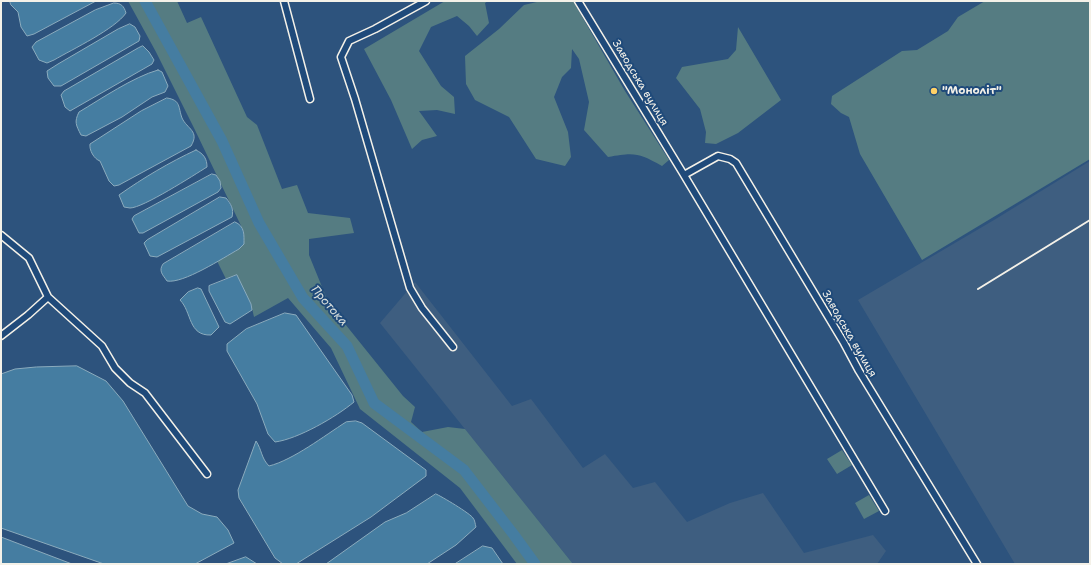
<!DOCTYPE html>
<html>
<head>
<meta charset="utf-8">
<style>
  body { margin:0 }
  #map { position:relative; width:1091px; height:565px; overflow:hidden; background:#2d537d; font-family:"Shantell Sans",sans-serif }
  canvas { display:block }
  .frame { position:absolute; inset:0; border:2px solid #f4f1e8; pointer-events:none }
</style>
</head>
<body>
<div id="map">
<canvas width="1091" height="565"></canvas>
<div class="frame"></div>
</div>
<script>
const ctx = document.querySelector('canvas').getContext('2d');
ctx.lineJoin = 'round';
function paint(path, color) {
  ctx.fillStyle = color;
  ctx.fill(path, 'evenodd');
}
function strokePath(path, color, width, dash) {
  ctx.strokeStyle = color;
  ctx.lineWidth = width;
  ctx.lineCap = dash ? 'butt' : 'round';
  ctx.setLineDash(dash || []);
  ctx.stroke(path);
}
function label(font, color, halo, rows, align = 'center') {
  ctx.font = font + ' "Shantell Sans",sans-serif';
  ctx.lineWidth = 4;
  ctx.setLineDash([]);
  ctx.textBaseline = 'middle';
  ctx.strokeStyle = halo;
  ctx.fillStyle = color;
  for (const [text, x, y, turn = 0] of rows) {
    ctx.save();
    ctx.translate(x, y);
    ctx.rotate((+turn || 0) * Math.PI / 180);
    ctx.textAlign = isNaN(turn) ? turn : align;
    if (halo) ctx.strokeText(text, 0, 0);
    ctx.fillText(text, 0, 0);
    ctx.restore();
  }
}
const built = new Path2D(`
  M1090,161v403h-75l-157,-264 136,-80z
  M415,282l97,124 19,-7 52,69 22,-14 28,34 22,-6 32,40 43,-19 33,-10 41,60 69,-18 13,16 -9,13h-304l-193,-241z`);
const green = new Path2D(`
  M128,1h49l10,22 14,-6 46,100 10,8 25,64 15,-4 11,28 42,5 4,15 -45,6v16l20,49 74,92 12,11 -4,15 11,10 26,-5 17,2 108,135h-56l-57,-76 -100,-79 -29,-61 -43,-50 -34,19 -3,-13 -15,-29 -10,4 -9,-18 22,-12 5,-17 -50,-104 -38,-76z
  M445,1h43l-3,2 4,20 -12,13 -8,-10 -12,-10 -26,11 -12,24 22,35 13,11 1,17 -18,-4 -18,1 18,25 -15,4 -10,9 -21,-49 -27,-51z
  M541,1h32l52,90 44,69 -7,6c-23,-13 -27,-14 -54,-9l-24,-27 5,-28 -10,-43 -7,-10 -1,19 -9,9 -8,20 14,35 3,25 -6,9 -29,-7 -27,-42 -34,-17 -9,-16 -1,-28 34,-27 25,-24z
  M985,1h105v158l-168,101 -62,-106 -11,-37 -8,-4 -10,-9 1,-8 70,-45 15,-1 31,-19 10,-14z
  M738,27l43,73 -43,33 -22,11 -11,-1 1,-11 -6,-23 -24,-31 6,-11 46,-8 8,-9z
  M842,450l10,15 -15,9 -10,-15z
  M869,495l10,16 -15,8 -9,-16z`);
const water = new Path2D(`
  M10,1h86l-62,33 -7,2 -6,-9 -3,-15 -7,-7z
  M114,3c7,0 10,3 12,10 -11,16 -53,36 -72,47l-7,3 -8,-3 -7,-13 4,-5 59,-32z
  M130,24l5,3 5,9 -1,5 -78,45h-7l-6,-8 -1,-7 11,-7 60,-35z
  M143,46l6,6 5,8 -2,4 -82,47 -5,-4 -4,-12 3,-4 74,-43z
  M158,70l4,2 6,14 -3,6 -13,5 -30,20 -36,19 -5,-1c-5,-10 -7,-13 -2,-23 22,-13 54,-35 79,-42z
  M167,98c14,2 11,9 15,20 5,11 18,13 9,28l-72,39 -5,1 -5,-5 -9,-20c-6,-2 -11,-11 -10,-17l51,-33z
  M196,150c8,4 11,9 11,17 -13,8 -64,41 -77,41 -2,0 -4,-1 -6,-1l-5,-12c24,-17 51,-33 77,-45z
  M212,174l4,1 4,6 1,7 -3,4 -75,41h-4l-7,-14 2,-3z
  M220,197l6,1c5,6 8,11 6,19l-75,40 -7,-1 -6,-13 3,-3z
  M235,222c10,4 9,13 9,22l-5,5c-16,9 -56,35 -72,32 -4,-6 -9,-10 -4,-17z
  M237,275l14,29 1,6 -22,14 -5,-2 -16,-31v-5z
  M198,288l3,1 18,38 -8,8c-23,1 -19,-23 -31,-35l8,-8z
  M285,313l11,2 56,80 2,7c-18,15 -56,37 -79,40l-7,-8 -11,-30 -30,-53v-7l19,-15z
  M77,366l29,15 17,20 65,105 14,8 15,3 11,13 6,13 -39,21h-91l-103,-36v-154l14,-5 21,-2z
  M356,421l6,2 64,47v6l-55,41 -75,47h-13l-8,-6 -36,-60 -1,-8 18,-49c6,9 5,17 13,25 24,-6 55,-30 77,-44z
  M436,494c5,2 35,20 37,24 2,2 2,6 3,9l-20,18 -29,19h-101l59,-42 21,-9z
  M1,537l71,27h-71z
  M483,546l9,2 11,16h-48z
  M246,557l11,7h-31z`);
const river = new Path2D(`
  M145,1l77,140 37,82 44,75 44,48 27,57 90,67 50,65 21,29`);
const street = new Path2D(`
  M284,1l26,98
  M426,1l-51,28 -26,12 -8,16 14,42 55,189 12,20 31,39
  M578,1l106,174 34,-19 12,3 6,4 108,180 15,28 118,193
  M684,175l201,336
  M1,235l28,23 19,39 54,49 13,22 15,15 15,10 62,81
  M1,336l27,-21 20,-18`);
const rail = new Path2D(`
  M978,289l112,-69`);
const markers = [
  [934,91,4,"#ffd166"]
];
const streetNames = [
  ["Заводська вулиця",640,83,59],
  ["Заводська вулиця",849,334,60]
];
const poiNames = [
  ["\"Моноліт\"",942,91]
];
const waterNames = [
  ["Протока",329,306,49]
];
paint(built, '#3e5e80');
paint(green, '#557c82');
paint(water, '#457da1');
strokePath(water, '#8babbd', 1);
strokePath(river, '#457da1', 11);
strokePath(street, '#f4f1e8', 9);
strokePath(street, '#1f4a7a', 6);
strokePath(rail, '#f4f1e8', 2);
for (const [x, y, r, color] of markers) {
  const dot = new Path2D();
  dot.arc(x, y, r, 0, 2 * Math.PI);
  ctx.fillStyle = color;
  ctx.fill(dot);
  strokePath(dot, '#1f4a7a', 1.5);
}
label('11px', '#f4f1e8', '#1f4a7a', streetNames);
label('bold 11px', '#f4f1e8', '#1f4a7a', poiNames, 'left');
label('italic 12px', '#dae0dd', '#1f4a7a', waterNames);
</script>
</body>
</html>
